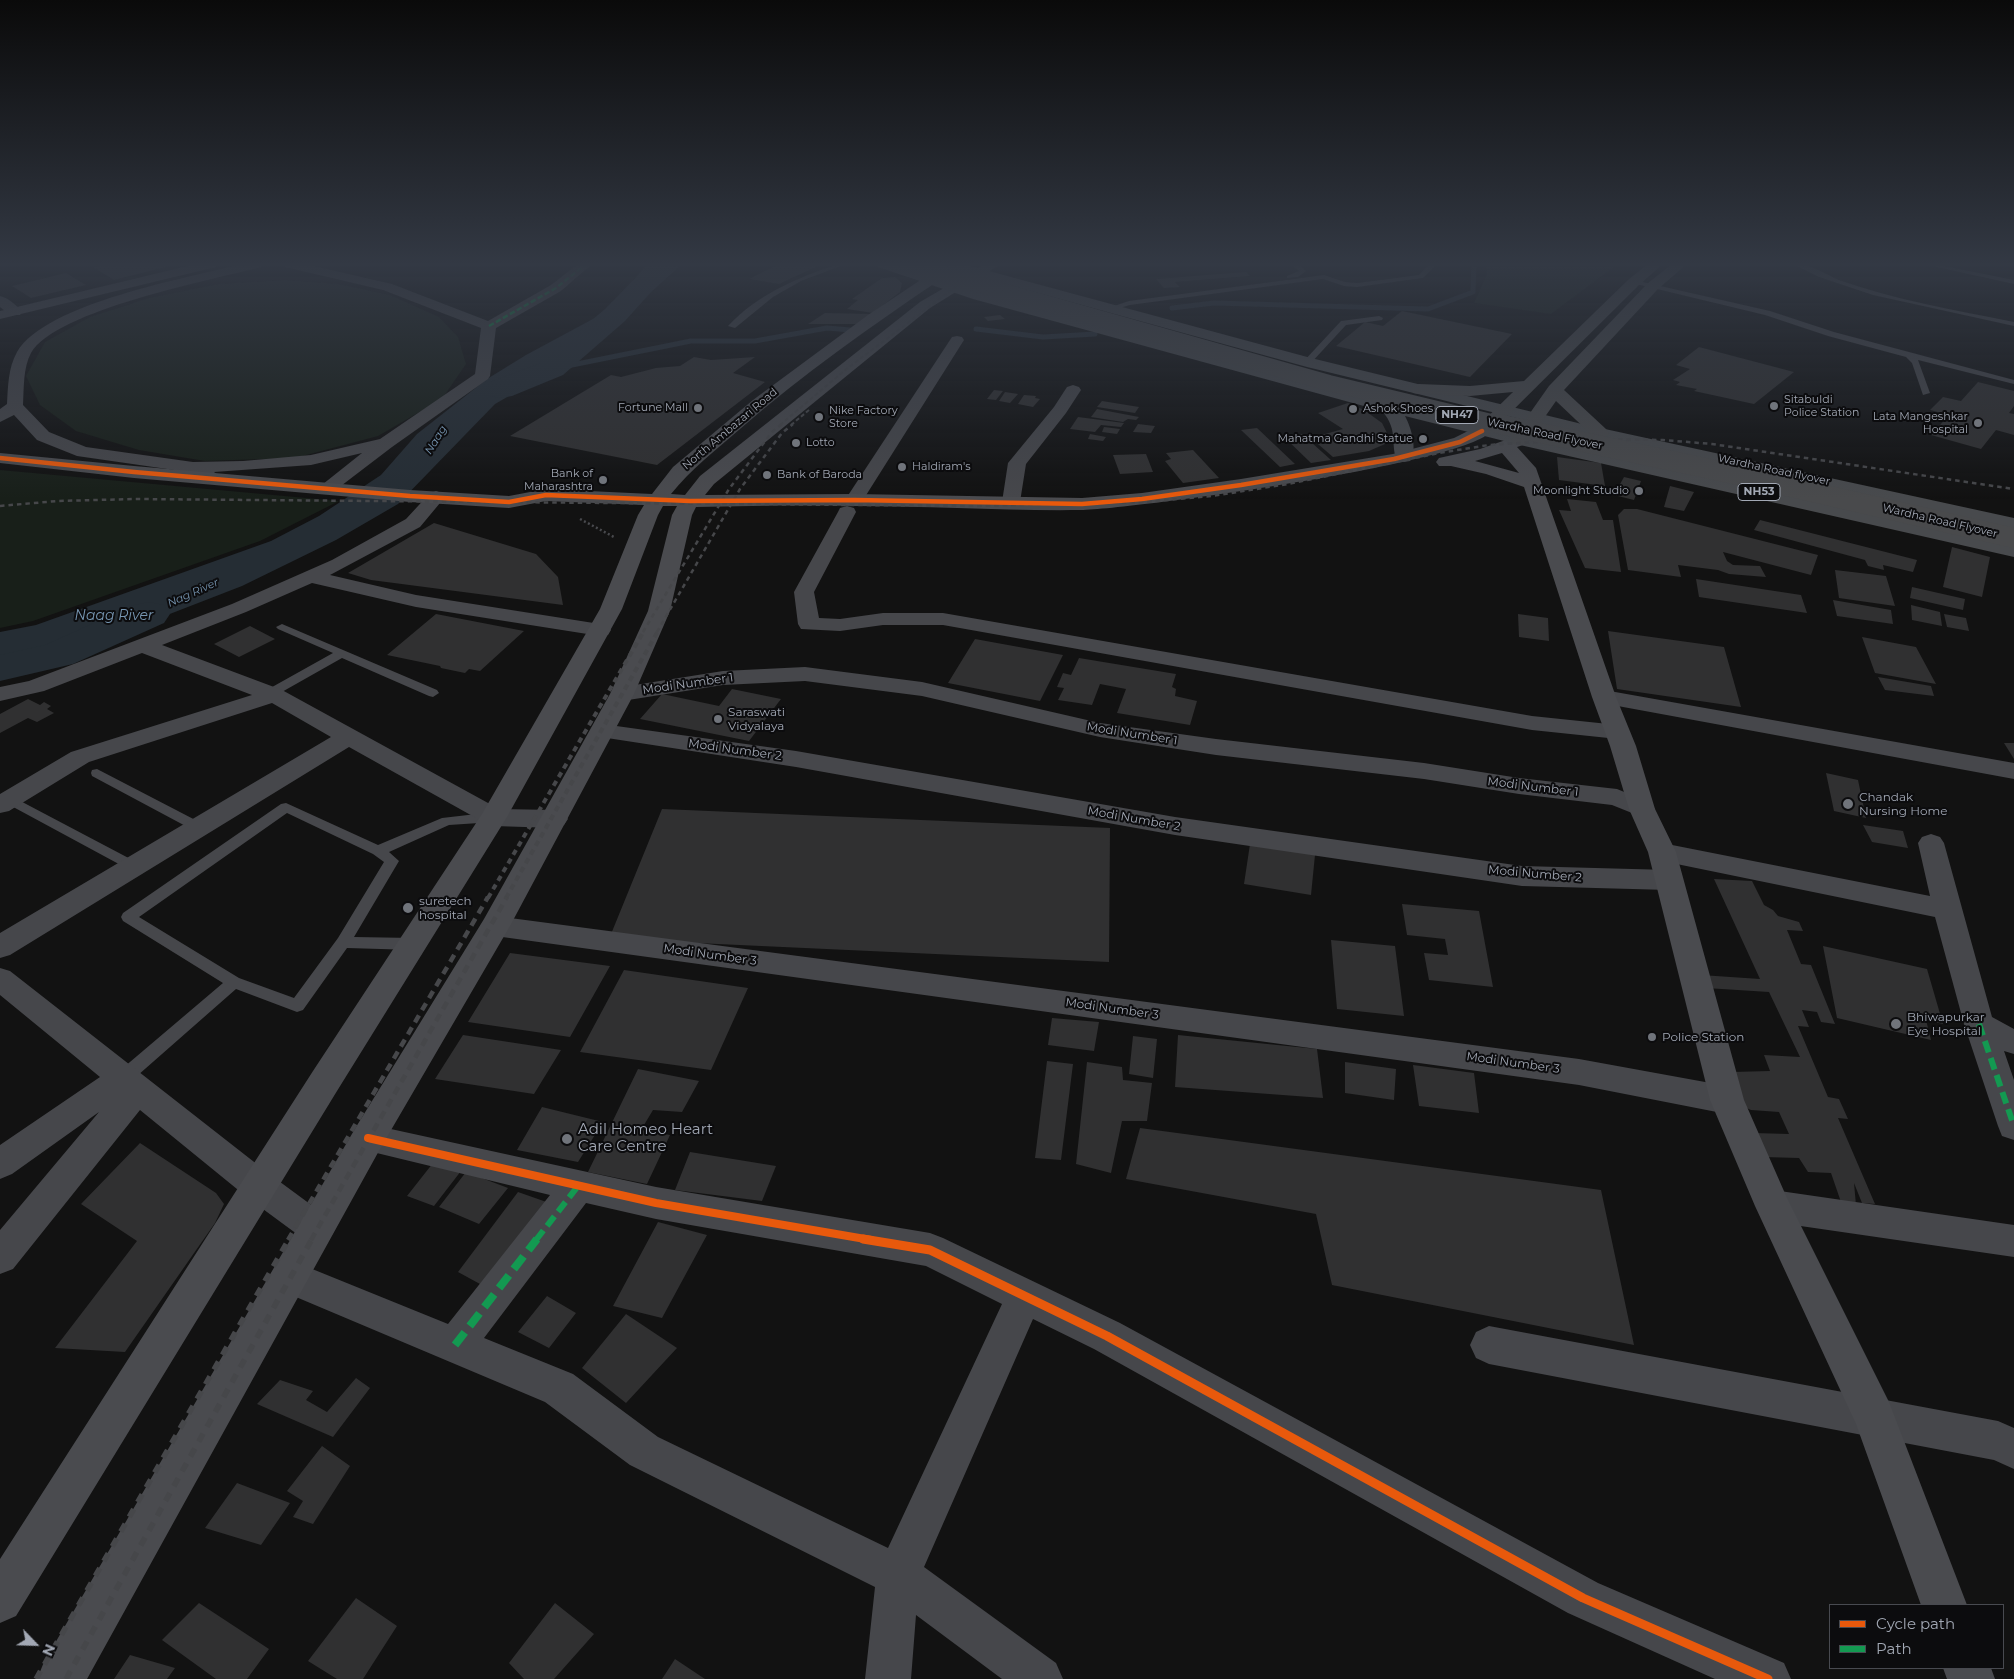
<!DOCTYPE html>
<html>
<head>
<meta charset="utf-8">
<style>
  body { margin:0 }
  #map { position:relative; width:2014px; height:1679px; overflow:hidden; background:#121212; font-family:Montserrat,sans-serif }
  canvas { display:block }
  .legend { position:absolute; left:1829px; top:1604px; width:175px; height:65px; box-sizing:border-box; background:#0c0c0e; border:1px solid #484a50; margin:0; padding:6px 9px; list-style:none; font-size:15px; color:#a2a8b4 }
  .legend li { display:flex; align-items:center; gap:10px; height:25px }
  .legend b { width:25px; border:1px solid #484a50 }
  .north { position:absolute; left:10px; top:1619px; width:50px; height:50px; -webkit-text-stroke:4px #0c0c0e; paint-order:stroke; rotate:114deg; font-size:14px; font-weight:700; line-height:20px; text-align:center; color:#a2a8b4 }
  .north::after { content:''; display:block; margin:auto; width:18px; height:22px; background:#a2a8b4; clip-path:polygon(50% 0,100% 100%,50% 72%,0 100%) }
</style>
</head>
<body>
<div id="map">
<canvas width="2014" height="1679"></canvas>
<ul class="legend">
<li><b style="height:6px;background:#e8590c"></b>Cycle path</li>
<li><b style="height:6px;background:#139951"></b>Path</li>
</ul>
<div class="north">N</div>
</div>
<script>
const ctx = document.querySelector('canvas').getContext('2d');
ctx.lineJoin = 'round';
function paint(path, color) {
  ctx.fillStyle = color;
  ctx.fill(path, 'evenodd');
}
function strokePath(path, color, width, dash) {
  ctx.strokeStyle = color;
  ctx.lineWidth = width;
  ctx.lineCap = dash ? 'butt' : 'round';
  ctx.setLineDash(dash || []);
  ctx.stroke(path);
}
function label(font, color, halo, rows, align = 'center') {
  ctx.font = font + ' Montserrat,sans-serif';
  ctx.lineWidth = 4;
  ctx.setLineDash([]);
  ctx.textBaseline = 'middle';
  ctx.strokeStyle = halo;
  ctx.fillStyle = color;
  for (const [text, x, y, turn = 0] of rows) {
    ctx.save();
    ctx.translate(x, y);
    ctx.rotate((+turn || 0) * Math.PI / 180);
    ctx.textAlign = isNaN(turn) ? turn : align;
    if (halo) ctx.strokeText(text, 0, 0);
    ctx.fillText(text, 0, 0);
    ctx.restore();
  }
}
const green = new Path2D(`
  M1486,264h132l-67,50 -77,-11 13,-29z
  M285,280l53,4 52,11 49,22 19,20 8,27 -24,35 -64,37 -83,22 -90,3 -66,-11 -63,-19 -36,-26 -14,-29 19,-34 45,-25 59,-19 70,-14z
  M0,470l339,31 -79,40 -227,80 -33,7z`);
const water = new Path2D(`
  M648,264h34l-54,49 -49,31 -28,28 -56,32 -97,100 -62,36 -94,46 -129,50 -113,27v-31l36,-7 235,-84 48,-25 62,-41 36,-41 70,-55 39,-24 78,-42z`);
const stream = new Path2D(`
  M1172,308l42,-5 214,6 45,-17 1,-28
  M976,329l67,8 52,-3
  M552,369l139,-28h64l72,-13 23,2`);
const river = new Path2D(`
  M649,264h27l-51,57 -62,54 -51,21 -11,2 -11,-2 -4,-7 4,-7 51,-19 64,-54z
  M149,602l15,3 6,9 -6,9 -91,41 -73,17v-26l45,-10 89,-40z`);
const building = new Path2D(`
  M109,264h60l4,1 -59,15 -21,-13z
  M779,264h43l-43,20 -30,-5z
  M1246,272l4,4 -75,6 5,5 -16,1 -8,-9z
  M66,273l20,12 -55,13 -19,-12z
  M895,277l7,6 -2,9 -27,21 -26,-4 11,-9 -6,-1 30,-21z
  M1402,311l110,23 -42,43 -134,-31 29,-24 18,4z
  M825,313l47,1 -14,10h-50z
  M1000,315l5,4 -17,2 -4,-4z
  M1699,347l95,25 -40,32 -60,-13 3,-2 -21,-4 4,-3 -7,-2 17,-11 -14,-4z
  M694,357l17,3 44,-3 -22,16 32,9 -108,83 -147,-29 101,-61 10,2 35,-9 24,-2z
  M1978,382l36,9v15l-5,7 5,1v21l-18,-5 -15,19 -50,-14 18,-20 -19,-5 13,-13 18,4z
  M994,390l9,1 -7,9 -9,-1z
  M1005,392l13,2 -8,9 -11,-2z
  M1024,395l12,1 -1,2 5,1 -7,8 -15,-3z
  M1102,401l37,6 -4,6 -38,-6z
  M1348,403l16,7 18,13 5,10 -2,11 -16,7 -36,6 -22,-19 32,-9 -25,-16z
  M1097,409l42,8 -3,3 -8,-1 -5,3 -32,-5z
  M1078,417l46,6 -3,4 -20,-2 -6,7 -25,-3z
  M1138,424l17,2 -4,7 -18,-1z
  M1104,427l16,2 -3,5 -15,-2z
  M1257,428l38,36 -15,3 -39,-37z
  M1090,434l16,3 -3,4 -15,-2z
  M1302,434l29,26 -20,3 -28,-27z
  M1193,450l26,28 -36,5 -18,-22 6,-2 -5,-6z
  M1146,454l7,18 -33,2 -7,-19z
  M1557,457l44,6 4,23 -46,-6z
  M1624,477l17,4 -7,19 -20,-5z
  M1670,486l24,6 -10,19 -20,-4z
  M1567,499l29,3 7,18h10l8,52 -36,-4 -26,-58 12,1z
  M1624,509h13l181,46 -7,20 -88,-23 4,9 6,4 27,1 6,11 -37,-3 -11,-4 -40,-5 3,12 -53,-7 -10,-55z
  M1760,520l157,40 -4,12 -30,-7 1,5 -16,-4 -3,-6 -111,-30z
  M434,523l102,31 22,23 5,28 -192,-25 -23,-7z
  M1952,547l38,10 -8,40 -39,-10z
  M1835,570l51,6 9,30 -56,-8z
  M1696,579l105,16 6,18 -108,-16z
  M1912,587l53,12 -2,11 -53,-12z
  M1833,600l58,10 2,14 -56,-8z
  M1911,605l29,7 2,14 -30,-6z
  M436,614l88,17 -44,40 -11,-2 -4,4 -24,-5 -1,-2 -53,-11z
  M1518,614l30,4 1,23 -30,-4z
  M1944,614l22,4 3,13 -22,-4z
  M250,626l25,13 -36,18 -25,-13z
  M1608,631l116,16 17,60 -124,-18z
  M1862,637l54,10 20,37 -61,-11z
  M975,639l88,16 -23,46 -92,-18z
  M1079,658l97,16 -4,13 4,2 -1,7 22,5 -7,24 -73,-12 9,-24 -26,-5 -8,21 -34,-5 6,-12 -7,-1 6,-14 8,2z
  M1878,677l53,9 3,10 -49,-6z
  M732,689l49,10 -32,42 -109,-22 22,-25 57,12z
  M28,699l12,6 4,-3 7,4 -4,3 7,4 -17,9 -9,-4 -28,15v-19z
  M2004,743h10v16z
  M1826,773l32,7 8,38 -32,-7z
  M662,809l448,19 -1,134 -500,-23z
  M1863,825l40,6 5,17 -36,-6z
  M1250,844l65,11 -4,40 -67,-11z
  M1714,879l38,2 12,24 9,5 5,6 21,6 4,9 -16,-1 14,34 10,1 24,59 -14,-2 -4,-10 -15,-2 7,17 -11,-1 30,71 11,2 9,20 -10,-1 37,86 -13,-1 -8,-20 2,22h-14l-11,-32 -23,-1 -9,-14 -36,-1 -10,-24 36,1 -10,-22 -28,-2 -11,-5 -8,-33 38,-1 -6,-16 36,2 -31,-65 -63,-4 -5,-13 59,4z
  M1402,904l77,7 14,76 -64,-7 -5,-27 24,2 -3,-16 -38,-4z
  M1331,940l64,6 9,70 -67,-7z
  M1823,946l104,23 16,55 -17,-4 5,20 -94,-22z
  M510,953l100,13 -40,71 -102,-15z
  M624,970l124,18 -37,82 -131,-18z
  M1052,1018l47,4 -5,29 -46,-6z
  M463,1035l98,15 -27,44 -99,-15z
  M1178,1035l139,14 6,49 -148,-11z
  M1133,1036l24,3 -4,39 -24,-4z
  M1047,1061l26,3 -12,96 -26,-2z
  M1087,1062l35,5 1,13 29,3 -5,38h-25l-11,52 -35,-9z
  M1345,1062l51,7 -2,31 -49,-7z
  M1413,1065l61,8 5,40 -60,-7z
  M638,1069l61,12 -17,31 -29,-2 -12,20 29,5 -23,49 -59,-12z
  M542,1107l61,15 -25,40 -61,-12z
  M1140,1128l461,62 33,155 -302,-60 -16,-71 -190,-35z
  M140,1143l76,50 8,11 -9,19 -90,129 -70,-4 82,-107 -56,-37z
  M690,1152l86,14 -14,35 -87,-11z
  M433,1163l28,8 -27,35 -27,-10z
  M466,1172l42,16 -29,36 -40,-17z
  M518,1192l37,13 -75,79 -22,-12z
  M658,1222l49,13 -45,83 -49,-12z
  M547,1296l29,17 -27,35 -31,-16z
  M626,1314l51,34 -51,55 -44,-35z
  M356,1378l14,10 -37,49 -76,-33 23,-24 33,11 -7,9 21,12z
  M322,1446l28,20 -37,58 -20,-7 10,-16 -16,-10z
  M237,1483l53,20 -29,42 -56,-17z
  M356,1598l41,28 -34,53h-26l-29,-18z
  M199,1603l70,46 -22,30h-31l-54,-39z
  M555,1603l39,31 -40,45h-30l-15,-16z
  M130,1655l45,13 -8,11h-53z
  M675,1659l30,20h-43z`);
const path = new Path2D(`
  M580,519l34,18`);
const lane = new Path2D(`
  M838,264h8l-45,17 -28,16 -38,31 -7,-2c30,-32 69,-48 110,-62z
  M1291,264h7l8,7 -8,6 -11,1v-2l12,-5z
  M1429,264l7,1 -13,13 -66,9 -13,-1 -21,-7 -193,26 -21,6 -4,-2 24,-8 195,-26 21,7 12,1 62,-8z
  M1793,264c14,-2 32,10 46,16 56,20 116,30 175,42v4l-141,-31 -54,-18z
  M1923,264h11l80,16v4z
  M1634,280l136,31 64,21 180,48v4l-96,-24 12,33 -7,2 -11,-32 -6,-6 -78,-21 -63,-21 -133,-32 -2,-1z
  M1379,316l4,2 -1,2 -36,5 -36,39 -7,-2 38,-41z
  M282,624l155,66 2,3 -6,4 -4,-1 -87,-38 -69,39h-8l-2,-3 2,-3 68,-38 -55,-24 -2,-2z
  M97,769l106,55 2,3 -2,3h-10l-101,-54 -1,-3 1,-3z
  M9,795l129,68 2,3 -2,3h-10l-124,-67 -2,-3 2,-3z
  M286,803l92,42 64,-27 52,-6 5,2 2,3 -2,3 -5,2 -45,3 -60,27 10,9 -45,76 60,1 5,2 3,4 -3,4 -5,2 -67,-2 -44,62 -6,2 -61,-23 -107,94 -6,2 -6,-2 -2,-5 2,-5 106,-90 -100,-62 -2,-4 2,-4 158,-109zM287,813l86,41 11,8 -46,76 -44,60 -55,-20 -100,-61z`);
const street = new Path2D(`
  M242,264h20l-1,3c-49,13 -205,43 -230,86 -8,15 -7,35 -8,52l26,27 37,15 107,15 50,-1 68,-6 69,-16 95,-65 6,-46 -98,-38 -98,-23 -1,-3h21l87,20 96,37 63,-36 27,-21h14l-31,27 -65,37 -6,48 -2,3 -96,68 -59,45 -6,1 -6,-1 -3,-4 44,-35 -51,12 -97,7 9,7 -3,4 -6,1 -26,-12 -111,-16 -40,-16 -23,-25 -14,7v-13l7,-5c1,-17 1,-36 10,-52 29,-49 170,-74 225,-88z
  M0,296c8,2 17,9 22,16l-2,3h-10l-10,-8z
  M957,336l5,1 2,3 -101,160 -2,4 -7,2 -7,-2 -2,-4 105,-160 2,-3z
  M1073,385l6,2 2,3 -15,23 -40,51 -6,38 -2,4 -7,2 -7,-2 -2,-4 6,-39 46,-56 13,-20z
  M436,491l6,2 3,4 -25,30 -90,48 86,20 184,29 8,1 3,5 -3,5 -8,1 -184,-29 -104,-24 -66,29 -84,33 120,45 217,119 56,1 9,3 4,6 -4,6 -9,3 -61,-2 -9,-3 -136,-76 -339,208 -10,3v-25l331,-196 -59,-34 -183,59 -80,49 -9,2v-19l71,-42 181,-57 -110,-42 -98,38 -44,10v-14l29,-6 203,-77 100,-44 74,-41 24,-26z
  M847,506l7,2 2,4 -42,80 5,26 21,1 43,-6h60l589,103 86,9 8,2 4,5 -4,5 -8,2 -86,-9 -589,-105h-60l-43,6 -39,-2 -3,-5 -4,-32 44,-80 2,-4z
  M805,667l117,15 178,41 116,16 208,24 95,15 98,11 34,14 4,6 -4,6 -9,2 -30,-12 -93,-11 -95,-15 -208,-24 -116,-18 -178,-41 -117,-15 -82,4 -101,16 -8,-2 -3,-5 3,-5 8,-2 101,-16z
  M1604,690l410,73v16l-418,-77 -3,-5 3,-5z
  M602,724l194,27 379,66 347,49 147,4 10,3 4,7 -4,7 -10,3 -147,-4 -347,-51 -379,-68 -202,-31 -4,-5 4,-5z
  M1931,834l9,3 4,6 48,174 22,12v25l-10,-3 10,29v60l-12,-4 -4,-10 -34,-102 -29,-107 -273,-56 -9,-3 -4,-6 4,-6 9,-3 268,53 -12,-53 4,-6z
  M495,916l1084,143 148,27 11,4 5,10 -5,10 -11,4 -148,-29 -1084,-149 -10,-3 -4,-7 4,-7z
  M0,968l10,3 262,205 57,42 6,11 -6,11 -12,5 -12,-5 -57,-42 -108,-88 -127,159 -13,5v-44l99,-118 -87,62 -12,5v-34l100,-68 -100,-82z
  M368,1124l288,63 274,46 13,5 177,85 478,260 186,80 7,16h-76l-147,-66 -474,-264 -61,-30 -109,248 132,96 7,16h-61l-86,-64 -5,64h-46l10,-92 -245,-122 -85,-63 -268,-113 -5,-12 5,-12 13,-5 158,64 102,-129 -194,-47 -5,-10 5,-10zM586,1203l70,16 270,47 76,38 -114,244 -230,-111 -85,-63 -89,-36z
  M1773,1190l241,35v32l-241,-35 -12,-5 -5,-11 5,-11z
  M1489,1326l509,95 16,7v41l-20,-9 -505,-96 -13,-6 -6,-13 6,-13z`);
const secondary = new Path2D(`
  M196,264h22l-2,3 -216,52v-8z
  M985,264h16l-71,44 -216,176 -9,11 149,-1 228,4 60,-5 99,-14 152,-25 61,-16 22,-11 6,-1 6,1 3,4c-22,32 -358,78 -410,79 -76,1 -151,-4 -227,-4 -52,-1 -105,0 -158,1l-4,8 -22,96 -36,83 -124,232 -130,223 -293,530h-50l7,-17 312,-535 128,-208 126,-225 38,-83 24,-96 5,-9h-14l-5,9 -36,94 -115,208 -170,274 -321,525 -16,7v-64l313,-488 169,-257 118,-205 38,-94 6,-10 -98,-4 -37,7 -99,-6 -276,-24 -134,-15v-10l134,13 276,24 99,6 37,-7 106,5 21,-27 80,-67 115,-85 60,-40h10l2,3 -2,3c-68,46 -136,94 -198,148 -24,21 -49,40 -69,65l14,1 15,-19 220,-174z
  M1520,435l6,1 3,4 -3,4 -9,3 19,21 80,229 20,49 19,63 21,43 68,248 43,98 102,204 78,203h-46l-65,-181 -101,-218 -45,-106 -62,-248 -19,-43 -19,-63 -18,-49 -68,-210 -38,-13 -35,-8h-12l-3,-4 3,-4 41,-9zM1502,453l17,20 -44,-12z
  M1943,1668h48l4,11h-48z`);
const primary = new Path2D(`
  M876,264h19l88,29 362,98 175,44 494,110v12l-494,-112 -115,-29c6,11 13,34 5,45l-6,1 -6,-1c-9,-13 2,-30 -16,-50l-409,-112 -95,-32z
  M942,264h21l348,94 271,66 432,94v12l-432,-96 -275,-67 -363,-100z`);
const highway = new Path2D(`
  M1648,264h15l-24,21 -151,150 -6,1 -6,-1 -3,-4 40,-39 -43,4 -51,-2 -6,-1 -2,-4 2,-4 6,-1 51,2 54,-5 105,-102z
  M1672,264h15l-29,25 -94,101 42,39 3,4 -3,4 -6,1 -6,-1 -38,-36 -30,43 -6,1 -6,-1 -3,-4 38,-54 99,-103z`);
const railFar4 = new Path2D(`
  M780,425l64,-54 142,-107
  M791,425l18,-15`);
const railFar3 = new Path2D(`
  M0,506l57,-5 79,-2 836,7 173,-4 67,-6 76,-12 151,-31 50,-8 95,-6 79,1 49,4 302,45
  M643,632l86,-143 43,-57 10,-8
  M657,632l83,-143 42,-56 11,-9`);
const railFar2 = new Path2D(`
  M488,898l156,-267
  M506,898l152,-267`);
const railFar1 = new Path2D(`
  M288,1240l200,-343
  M311,1240l196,-343`);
const rail = new Path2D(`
  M36,1679l253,-440
  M66,1679l246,-440`);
const highwayBridgeFar1 = new Path2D(`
  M907,264l422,119 175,42`);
const highwayBridge = new Path2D(`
  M1499,424l239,51 276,63`);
const quietFar2 = new Path2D(`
  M489,326l67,-38 30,-24`);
const quietFar1 = new Path2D(`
  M1979,1024l35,102
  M536,1240l42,-54`);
const quiet = new Path2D(`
  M455,1345l82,-106`);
const cyclewayFar2 = new Path2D(`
  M0,458l134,14 276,24 99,6 37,-7 144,6 164,-1 228,4 60,-5 99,-14 153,-26 66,-17 22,-11`);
const cyclewayFar1 = new Path2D(`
  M368,1138l288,65 215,37`);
const cycleway = new Path2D(`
  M863,1239l67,11 177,86 476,262 185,81`);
const markers = [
  [1774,406,5,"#70747b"],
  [698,408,5,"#70747b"],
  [1353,409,5,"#70747b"],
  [819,417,5,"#70747b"],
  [1978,423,5,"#70747b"],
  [1423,439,5,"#70747b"],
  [796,443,5,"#70747b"],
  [902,467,5,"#70747b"],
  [767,475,5,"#70747b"],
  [603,480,5,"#70747b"],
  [1639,491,5,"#70747b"],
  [718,719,5,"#70747b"],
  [1848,804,6,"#70747b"],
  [408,908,6,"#70747b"],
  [1896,1024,6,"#70747b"],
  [1652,1037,5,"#70747b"],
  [567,1139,6,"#70747b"]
];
const farPoinames = [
  ["Sitabuldi",1784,400],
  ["Police Station",1784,413],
  ["Fortune Mall",688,408,"right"],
  ["Ashok Shoes",1363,409],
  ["Nike Factory",829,411],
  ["Store",829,424],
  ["Lata Mangeshkar",1968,417,"right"],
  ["Hospital",1968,430,"right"],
  ["Mahatma Gandhi Statue",1413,439,"right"],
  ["Lotto",806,443],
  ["Haldiram's",912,467],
  ["Bank of",593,474,"right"],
  ["Maharashtra",593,487,"right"],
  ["Bank of Baroda",777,475],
  ["Moonlight Studio",1629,491,"right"]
];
const shields = [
  [1457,415,42],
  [1759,492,42]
];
const shieldNames = [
  ["NH47",1457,415],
  ["NH53",1759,492]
];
const farStreetnames = [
  ["North Ambazari Road",730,429,-40],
  ["Wardha Road Flyover",1545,434,12],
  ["Wardha Road flyover",1774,470,12],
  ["Wardha Road Flyover",1940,521,13]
];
const farWaternames = [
  ["Naag",436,440,-58],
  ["Nag River",193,593,-24]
];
const streetNames = [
  ["Modi Number 1",688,684,-8],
  ["Modi Number 1",1132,734,9],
  ["Modi Number 2",735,750,8],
  ["Modi Number 1",1533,787,7],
  ["Modi Number 2",1134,819,10],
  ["Modi Number 2",1535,874,5],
  ["Modi Number 3",710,955,8],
  ["Modi Number 3",1112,1009,8],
  ["Modi Number 3",1513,1063,8]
];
const poiNames = [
  ["Saraswati",728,712],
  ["Vidyalaya",728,726],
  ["Chandak",1859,797],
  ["Nursing Home",1859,811],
  ["suretech",419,901],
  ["hospital",419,915],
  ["Bhiwapurkar",1907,1017],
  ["Eye Hospital",1907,1031],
  ["Police Station",1662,1037]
];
const waterNames = [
  ["Naag River",114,616]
];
const nearPoinames = [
  ["Adil Homeo Heart",578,1130],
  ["Care Centre",578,1147]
];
paint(green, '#181f19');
paint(water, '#252d34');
strokePath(stream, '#252d34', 5);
paint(river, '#252d34');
paint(building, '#303031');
strokePath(path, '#48494d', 2.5, [2, 2.5]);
paint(lane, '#46474b');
paint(street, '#46474b');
paint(secondary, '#4a4b4f');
paint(primary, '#484a4d');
paint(highway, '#494a4c');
strokePath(railFar4, '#46474a', 2, [4, 2.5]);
strokePath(railFar3, '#46474a', 2.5, [4.5, 4]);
strokePath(railFar2, '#46474a', 4, [5.5, 4.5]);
strokePath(railFar1, '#46474a', 4.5, [8, 6]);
strokePath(rail, '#46474a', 5.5, [9, 8]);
strokePath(highwayBridgeFar1, '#494a4c', 16);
strokePath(highwayBridge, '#494a4c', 20);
strokePath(quietFar2, '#139951', 2.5, [5.5, 2.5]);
strokePath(quietFar1, '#139951', 6, [12, 6]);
strokePath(quiet, '#139951', 8, [16, 8]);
strokePath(cyclewayFar2, '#e8590c', 4.5);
strokePath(cyclewayFar1, '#e8590c', 8);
strokePath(cycleway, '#e8590c', 9);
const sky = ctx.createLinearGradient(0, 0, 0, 499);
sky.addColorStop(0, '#0a0a0a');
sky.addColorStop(0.53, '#333944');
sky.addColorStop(1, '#33394400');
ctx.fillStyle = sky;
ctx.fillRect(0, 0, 2014, 499);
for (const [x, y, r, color] of markers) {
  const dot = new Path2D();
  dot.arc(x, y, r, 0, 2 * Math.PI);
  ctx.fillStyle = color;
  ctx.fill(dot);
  strokePath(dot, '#0c0c0e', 2);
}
label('11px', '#a2a8b4', '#0c0c0e', farPoinames, 'left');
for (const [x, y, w] of shields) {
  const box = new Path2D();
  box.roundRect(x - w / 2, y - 8.5, w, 17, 4);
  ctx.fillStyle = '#0c0c0e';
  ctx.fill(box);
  strokePath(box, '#a2a8b4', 1);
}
label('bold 11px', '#a2a8b4', null, shieldNames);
label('11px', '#a2a8b4', '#0c0c0e', farStreetnames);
label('italic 11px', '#7796b2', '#0c0c0e', farWaternames);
label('12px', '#a2a8b4', '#0c0c0e', streetNames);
label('12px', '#a2a8b4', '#0c0c0e', poiNames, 'left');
label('italic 14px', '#7796b2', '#0c0c0e', waterNames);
label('15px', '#a2a8b4', '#0c0c0e', nearPoinames, 'left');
</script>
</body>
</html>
